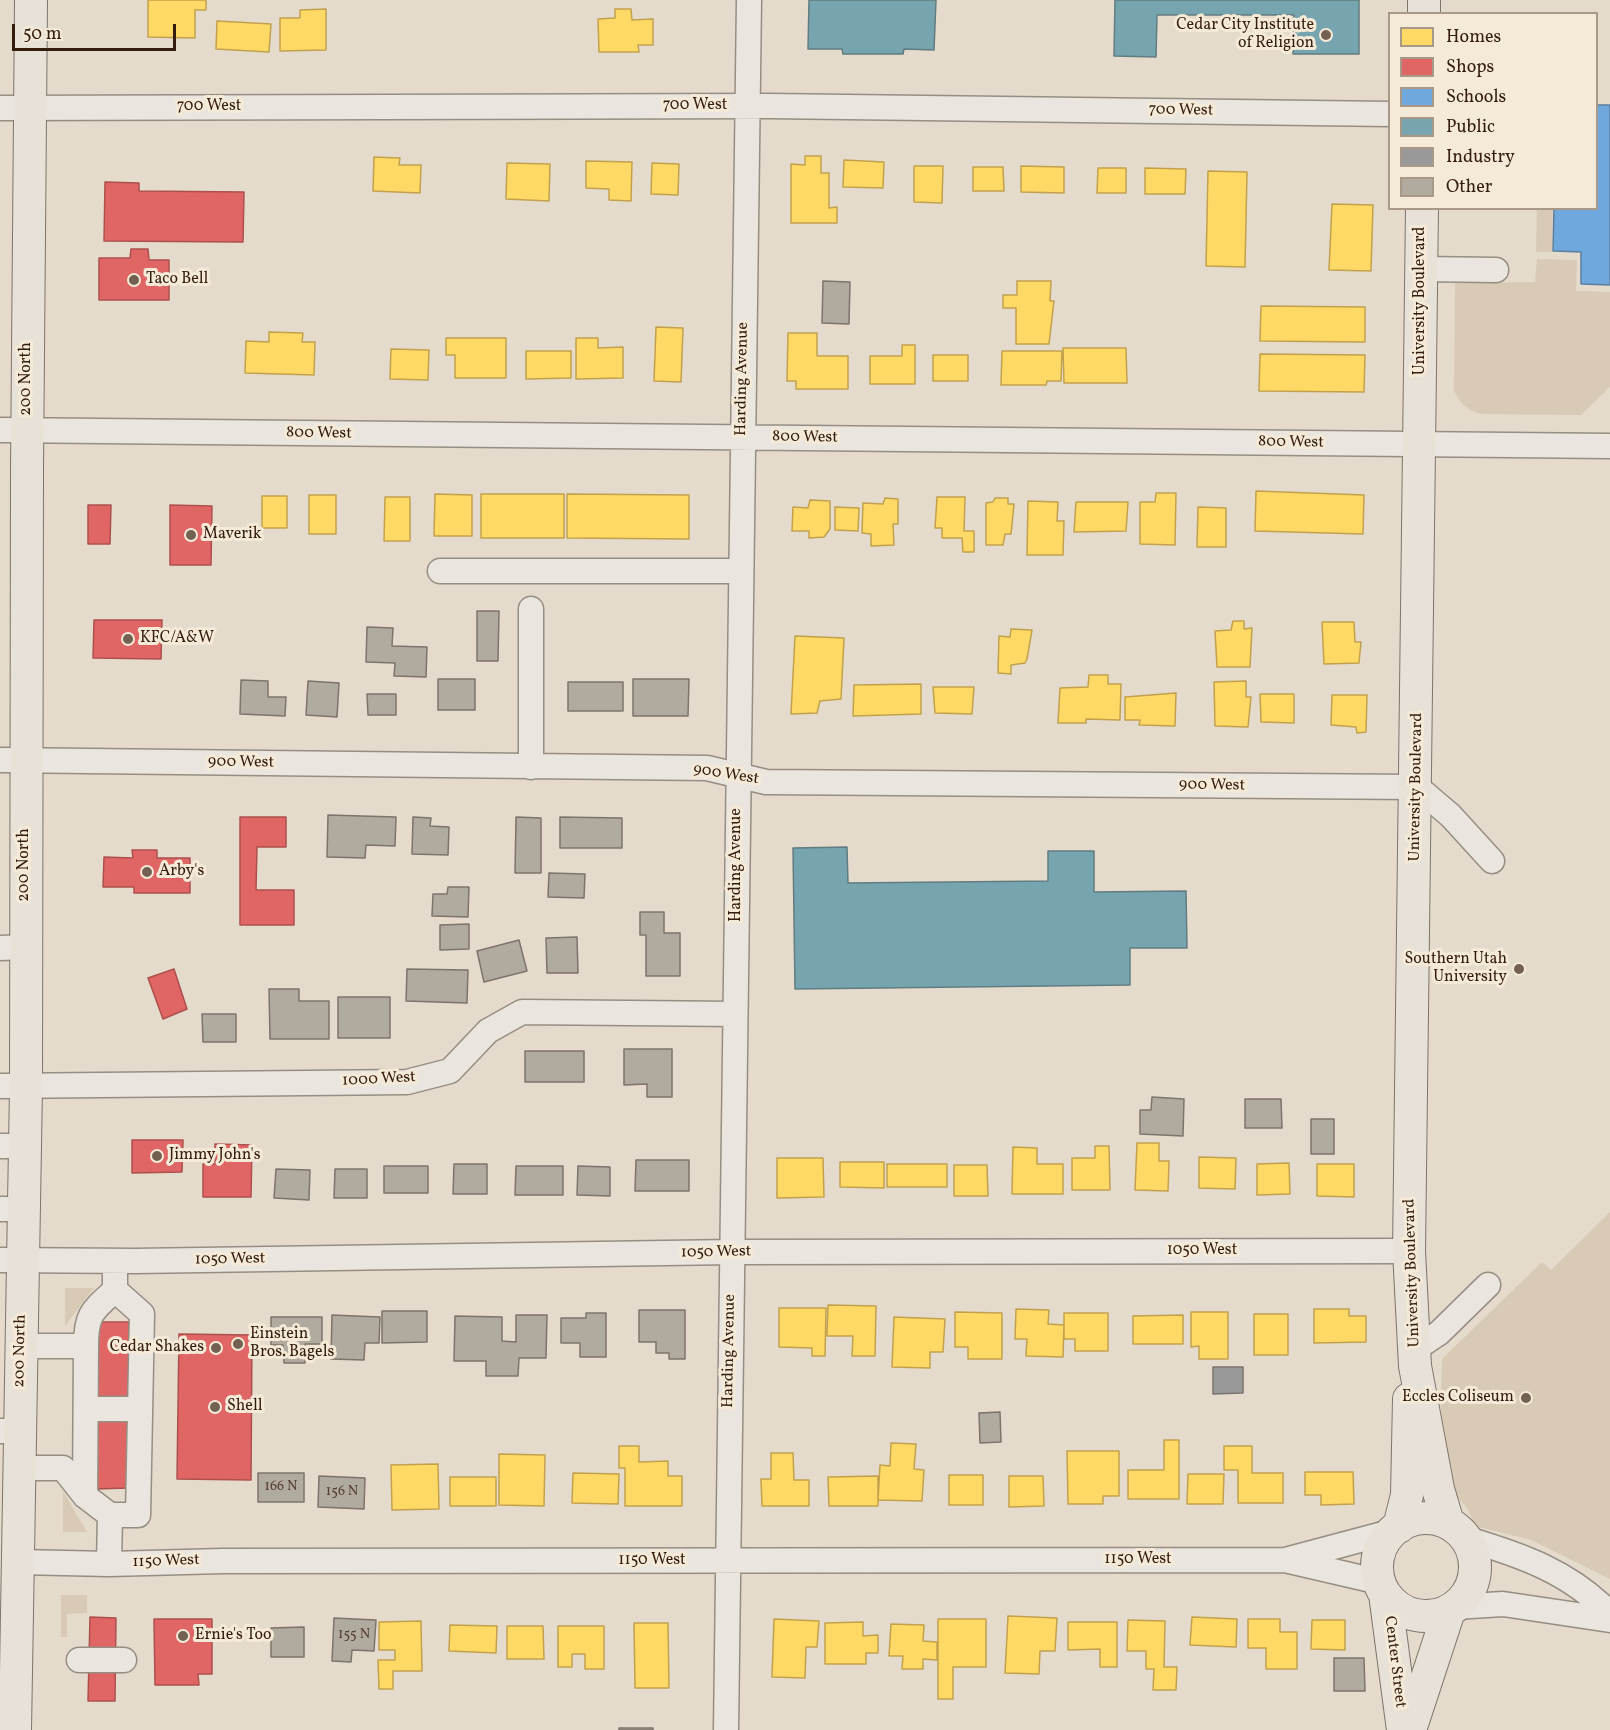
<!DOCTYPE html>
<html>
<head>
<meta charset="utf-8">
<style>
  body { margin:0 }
  #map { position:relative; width:1610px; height:1730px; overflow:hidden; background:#e4dbcc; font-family:Vollkorn,serif }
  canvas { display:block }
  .legend { position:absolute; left:1388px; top:12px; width:210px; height:198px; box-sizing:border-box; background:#f5ead7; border:2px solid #a89887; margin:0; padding:8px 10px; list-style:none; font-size:18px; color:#351d0e }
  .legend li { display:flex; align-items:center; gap:12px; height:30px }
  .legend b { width:30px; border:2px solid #a89887 }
  .scale { position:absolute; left:12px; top:24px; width:164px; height:27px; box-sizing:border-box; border:3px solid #351d0e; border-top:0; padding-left:8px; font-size:18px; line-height:21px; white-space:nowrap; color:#351d0e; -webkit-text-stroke:4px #f5ead7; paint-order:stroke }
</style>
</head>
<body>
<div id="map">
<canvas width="1610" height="1730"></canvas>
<ul class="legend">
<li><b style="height:16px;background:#ffd966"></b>Homes</li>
<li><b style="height:16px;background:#e06666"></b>Shops</li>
<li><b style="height:16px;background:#6fa8dc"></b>Schools</li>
<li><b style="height:16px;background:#76a5af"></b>Public</li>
<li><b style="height:16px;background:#999"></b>Industry</li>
<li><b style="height:16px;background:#b1aa9e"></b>Other</li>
</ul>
<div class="scale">50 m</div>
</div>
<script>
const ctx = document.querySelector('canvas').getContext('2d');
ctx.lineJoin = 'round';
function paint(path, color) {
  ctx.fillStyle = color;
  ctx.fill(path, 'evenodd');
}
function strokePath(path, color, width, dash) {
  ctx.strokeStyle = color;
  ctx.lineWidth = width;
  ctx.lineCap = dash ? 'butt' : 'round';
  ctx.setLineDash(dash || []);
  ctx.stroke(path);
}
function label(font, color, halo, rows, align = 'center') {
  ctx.font = font + ' Vollkorn,serif';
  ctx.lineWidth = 6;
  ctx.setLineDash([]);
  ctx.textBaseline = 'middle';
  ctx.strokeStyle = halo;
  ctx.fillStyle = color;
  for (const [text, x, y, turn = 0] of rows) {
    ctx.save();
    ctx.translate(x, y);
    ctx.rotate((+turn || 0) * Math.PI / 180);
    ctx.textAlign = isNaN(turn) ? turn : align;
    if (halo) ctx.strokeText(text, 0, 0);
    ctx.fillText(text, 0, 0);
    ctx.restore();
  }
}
const green = new Path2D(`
  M1537,209h16l-1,43h-16z
  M1537,259l40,1 -1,31 34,1v95l-29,28 -98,-1c-15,-2 -23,-11 -29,-23l1,-108 80,-1z
  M1610,1212v367l-79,-39 -56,-14 -8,-18 -22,-24 -5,-47 2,-78 100,-97 9,8z
  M65,1288h29l-29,38z
  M63,1491l24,41h-24z
  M61,1595h26v18l-20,1v23h-6z`);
const homes = new Path2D(`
  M148,0h58v10h-11v28l-47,-1z
  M326,9v41l-46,1v-33h20v-8z
  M615,9h16l1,11 21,-1v26h-15l1,7h-40l-1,-33 17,-1z
  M217,21l54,3 -2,28 -53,-3z
  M805,156h16v17h8v35l8,-1v16h-46v-59l14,1z
  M374,157l26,1 -1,7h22l-1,28 -47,-2z
  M844,160l40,2 -1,26 -40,-1z
  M586,161l46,1 -1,39 -22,-1v-11l-23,-1z
  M507,163l43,1 -1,37 -43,-2z
  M652,163l27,1 -1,31 -27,-1z
  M914,166h29l-1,37 -28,-1z
  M1021,166l43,1v26l-43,-1z
  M973,167h30l1,24h-31z
  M1098,168h28v25h-29z
  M1145,168l41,1 -1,25h-40z
  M1208,171l39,1 -2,95 -39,-1z
  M1332,204l41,1 -2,66 -42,-1z
  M1017,281h34l-1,20h4l-5,43h-33v-36h-13v-13h14z
  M1261,306l104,1v35l-105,-1z
  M656,327l27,1 -2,54 -27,-1z
  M269,332l34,1 -1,9h13l-1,33 -69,-2 1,-32 23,1z
  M788,333h29v23h31v33h-52v-8h-9z
  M446,338h60v40h-51v-23h-9z
  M576,338h22v10l25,-1v31l-47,1z
  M902,345h13v39h-45v-28h32z
  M1063,348h63l1,35h-63z
  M391,349l38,1 -1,30 -38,-1z
  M526,351h45v27l-45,1z
  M1002,351h60l-1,30h-14l-1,4h-45z
  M1260,354l105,1 -1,37 -105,-1z
  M933,355h35v26h-35z
  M1256,491l108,4 -1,39 -108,-3z
  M1156,493h20l-1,52 -35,-1v-42h15z
  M435,494l37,1v41h-38z
  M481,494h83v44h-83z
  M567,494l122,1v44l-122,-1z
  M309,495h27v39h-27z
  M262,496h25v32h-25z
  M385,497h25v44h-26z
  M937,497h28l-1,34h10v21h-11l-1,-14h-20v-10h-7z
  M885,498l13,1v25h-5l1,21 -23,1v-12l-9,-1 1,-30 20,1z
  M995,498h13v6h6l-3,30h-6l-2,11h-17v-42l7,-1z
  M810,500l20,1v28l-6,8 -15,1v-7h-17l1,-24 15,1z
  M1028,501l30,1 -1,19h7l-1,34h-36z
  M1076,502h52l-2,29 -52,1z
  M835,507l24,1 -1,23 -23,-1z
  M1198,507l28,1v39h-29z
  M1233,621h11v8l8,-1 -2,39h-33l-2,-36 16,-1z
  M1322,622h32l1,20h6l-2,21 -35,1z
  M1011,629l21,1 -5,29 -2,4 -14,2v9l-13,-1 1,-37 11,1z
  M795,636l49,2 -3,61 -21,2 -3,12 -26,1z
  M1089,675h19v9h13l-1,36 -34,-1v4h-28l2,-35 28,-1z
  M1246,681v16h5l-3,30 -33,-1 -1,-44z
  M921,684v30l-68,2 1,-31z
  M933,687h41l-2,27 -37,-1z
  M1176,693l-1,33 -36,-1 1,-5h-15v-23z
  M1260,694h34v29l-33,-1z
  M1332,695h35l-1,37 -9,1 -1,-6 -25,-2z
  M1137,1143h22v18h10l-1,30 -33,-1z
  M1095,1146h14l1,44h-38v-32h23z
  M1013,1147l24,1v16h26v30h-51z
  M1199,1157l37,1 -1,31 -36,-1z
  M777,1158h46l1,39 -47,1z
  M840,1162h44v26l-44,-1z
  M1289,1163l1,31 -33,1v-31z
  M887,1164h60v23h-60z
  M1317,1164h37v33l-37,-1z
  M954,1165h33l1,31h-34z
  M828,1305l48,1 -1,50h-23l1,-20h-26z
  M779,1308h47l-1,48h-13v-8l-33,-1z
  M1016,1309l33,1 -1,14 16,1 -1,32 -37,-1 1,-17h-12z
  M1314,1309h35v7h17v26l-52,1z
  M955,1312l47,1v46h-34v-12h-13z
  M1191,1312h37v47h-29v-13l-8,1z
  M1064,1313h44v38h-33v-12h-11z
  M1254,1314h34v41h-34z
  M1183,1315v29h-50v-28z
  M894,1317l51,2 -2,33h-13v16l-38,-1z
  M1164,1440h15v59h-51v-29h36z
  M891,1443l25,1 -2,25 10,1 -2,31 -44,-1 2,-35 10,1z
  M619,1446h20v16l29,-1v15h14v30h-57v-38h-6z
  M1224,1446h28v27h31v30h-45v-33h-14z
  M1067,1451h52v45h-16v8h-35z
  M771,1453h22l1,27h15v26h-47l-1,-27h10z
  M499,1454l46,1 -1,51 -45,-1z
  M438,1464l1,45 -47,1 -1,-45z
  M1305,1472h48l1,32 -33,1v-10h-16z
  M573,1473l46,1 -1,30 -46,-1z
  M1188,1474h36l-1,30h-36z
  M949,1475h34v30h-34z
  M878,1476v30h-49l-1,-29z
  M1009,1476h34l1,30 -35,1z
  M450,1477h46v29h-46z
  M1008,1616l49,2 -2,33h-15l-1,23 -34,-1z
  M1192,1617l45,2 -1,28 -46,-2z
  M774,1619l45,2 -2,26h-11l-1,31 -33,-1z
  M938,1619h48v48h-33v32h-15z
  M1248,1619h32v13h17v37h-31v-21h-18z
  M1128,1620l37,1 -1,46h13l-1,23h-23l1,-21h-8v-18h-19z
  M1312,1620h33v30l-34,-1z
  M421,1621l1,50h-29v18h-14l-1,-29h17v-10h-16v-28z
  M863,1622v14l15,-1v18h-12v11h-41v-41z
  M1068,1622h49v45h-17v-18l-32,1z
  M634,1623h34l1,65h-34z
  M891,1624l33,1 -1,16 14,1v18l-14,-1v10h-21l1,-13h-14z
  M450,1625l47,1 -1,27 -47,-2z
  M507,1626h36l1,33h-37z
  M558,1626h46v43h-19v-15h-13v13h-14z`);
const shops = new Path2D(`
  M105,182l34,1v8l105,1 -1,50 -139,-1z
  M131,249h17l1,11h20v40h-70v-42h31z
  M88,505h23l-1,39h-22z
  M170,505l42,1 -1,59h-41z
  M94,620h68l-1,39 -68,-1z
  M240,817h46v30h-29l-1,43h38v35h-54z
  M132,850h25v8h33v35h-56v-6h-31l1,-30 29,1z
  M174,969l13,40 -24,10 -15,-41z
  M132,1140h51l-1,32 -50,1z
  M215,1144l37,1 -1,52h-48v-33h12z
  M97,1322h32l-1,166 -32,1z
  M179,1334l73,1 -1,145 -74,-1z
  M90,1617l26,1 -1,83h-27z
  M154,1619h58v55h-14l1,11h-44z`);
const schools = new Path2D(`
  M1596,105h14v180l-29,-1v-32l-28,-1 1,-43h42z`);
const public = new Path2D(`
  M809,0h127l-2,50 -30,-1 -1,5h-60l-1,-5h-34z
  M1115,0h244v54h-66l1,-39h-137l-1,42 -42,-1z
  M847,847l1,36 200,-2v-30h46v41l92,-1 1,57h-57v37l-335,4 -2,-141z`);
const industry = new Path2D(`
  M1213,1367h30v26l-30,1z`);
const building = new Path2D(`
  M823,281l27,1 -1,42 -27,-1z
  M477,611h22l-1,50h-21z
  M367,627l26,1 -1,18 35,1 -1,30 -32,-1 1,-13 -29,-1z
  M438,679h37v31h-37z
  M633,679h56l-1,37h-55z
  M241,680l27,1v16h18l-1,19 -45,-2z
  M308,681l31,2 -2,34 -31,-2z
  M568,682h55v29h-55z
  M367,694h29v21h-28z
  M328,815l68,2 -1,29 -29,-1 -1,13 -38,-1z
  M413,817l18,1 -1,8 19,1 -1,28 -36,-1z
  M516,817l25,1v55h-26z
  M560,817l62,1v30h-62z
  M549,873l36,1 -1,24 -36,-1z
  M448,887h21l-1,30 -36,-1 1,-22h14z
  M640,912h24v21h16v43h-34v-41h-6z
  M469,924v25l-29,1v-25z
  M577,937l1,36h-31l-1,-35z
  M519,940l8,31 -43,11 -7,-31z
  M407,969l61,1 -1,33 -61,-2z
  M269,989h30v12h30v38h-59z
  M338,997h52v41h-52z
  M202,1014h34v28h-33z
  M624,1049h48v48h-25v-13l-23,1z
  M525,1051h59v31h-59z
  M1152,1097l32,2 -1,37 -43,-2v-24h11z
  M1245,1099h36l1,29h-37z
  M1311,1119h23v35h-23z
  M636,1160h53v31h-54z
  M454,1164h33v30h-34z
  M384,1166h44v27h-44z
  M516,1166h47v29h-48z
  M578,1166l32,1v29l-33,-1z
  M276,1169l34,1 -1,30 -35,-2z
  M335,1169h32v29h-33z
  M639,1310h46v49h-16v-6h-13v-11h-17z
  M382,1311h45v31l-45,1z
  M586,1313h20v44h-26v-14h-19v-25h25z
  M332,1315l48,2 -1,26h-14l-1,17 -33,-1z
  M516,1315h31l-1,43h-27l-1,18h-32v-15h-32l1,-45 47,1v24l14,1z
  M271,1317h51v27h-17v19h-21l-1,-18h-12z
  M1000,1412l1,30 -21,1 -1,-30z
  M258,1473h46v29h-46z
  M319,1476l46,2 -1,31 -46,-2z
  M334,1618l42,2 -2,31 -22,-1 -1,12 -19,-1z
  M304,1627v30h-33v-29z
  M1334,1658h30l1,33h-31z
  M619,1728h34v2h-34z`);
const minor = new Path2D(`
  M0,108l769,-2 621,8
  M1421,269l75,1
  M0,430l1610,16
  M440,571h299
  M0,760l707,8 59,14 651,5 34,29 41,45
  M531,767v-158
  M0,948l26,-1
  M0,1086l407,-4 43,-11 38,-40 34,-19 213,2
  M0,1146h25
  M0,1209h24
  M0,1260l135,1 597,-9 677,-1
  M21,1346h65c0,-32 6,-35 29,-56v-15
  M1415,1349l24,-16 49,-48
  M86,1409h54
  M0,1431h19
  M19,1468h44l22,28 25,19h28l4,-201 -27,-24
  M85,1496l1,-150
  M1467,1539c54,16 103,33 143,75
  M1285,1560l109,-29
  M19,1562l90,2 114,-3 1062,-1 95,22
  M109,1564l1,-49
  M1454,1607l49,-3 107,16
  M79,1660h45
  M726,1730l23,-1730`);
const major = new Path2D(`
  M1424,14v-14
  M1422,208l-13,1043 6,115 23,123 10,34
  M1377 1567a49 49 0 1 1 98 0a49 49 0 1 1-98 0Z
  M1399,1527l8,-32 2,-96
  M1385,1594l18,136
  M15,1730l11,-643 1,-618 4,-469
  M1410,1730l39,-119`);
const markers = [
  [1326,35,6,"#726050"],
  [134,280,6,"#726050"],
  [191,535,6,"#726050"],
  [128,639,6,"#726050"],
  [147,872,6,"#726050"],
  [1519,969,6,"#726050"],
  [157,1156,6,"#726050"],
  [238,1344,6,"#726050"],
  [216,1348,6,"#726050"],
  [1526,1398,6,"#726050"],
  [215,1407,6,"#726050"],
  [183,1636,6,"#726050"]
];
const numberNames = [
  ["166 N",281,1487],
  ["156 N",342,1492],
  ["155 N",354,1635]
];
const poiNames = [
  ["Cedar City Institute",1314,26,"right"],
  ["of Religion",1314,44,"right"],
  ["Taco Bell",146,280],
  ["Maverik",203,535],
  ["KFC/A&W",140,639],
  ["Arby's",159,872],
  ["Southern Utah",1507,960,"right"],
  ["University",1507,978,"right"],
  ["Jimmy John's",169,1156],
  ["Einstein",250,1335],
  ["Bros. Bagels",250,1353],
  ["Cedar Shakes",204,1348,"right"],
  ["Eccles Coliseum",1514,1398,"right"],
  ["Shell",227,1407],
  ["Ernie's Too",195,1636]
];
const streetNames = [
  ["700 West",695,106],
  ["700 West",209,107],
  ["700 West",1181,111,1],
  ["University Boulevard",1421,301,-90],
  ["200 North",27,379,-90],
  ["Harding Avenue",743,379,-89],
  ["800 West",319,434,1],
  ["800 West",805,438,1],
  ["800 West",1291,443,1],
  ["900 West",241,763,1],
  ["900 West",726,775,9],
  ["900 West",1212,786,1],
  ["University Boulevard",1417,787,-89],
  ["200 North",25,865,-90],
  ["Harding Avenue",737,865,-90],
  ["1000 West",379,1080,-3],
  ["1050 West",1202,1251],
  ["1050 West",716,1253,-1],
  ["1050 West",230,1260,-1],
  ["University Boulevard",1413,1273,-92],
  ["200 North",21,1351,-89],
  ["Harding Avenue",730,1351,-89],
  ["1150 West",1138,1560],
  ["1150 West",652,1561],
  ["1150 West",166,1562,-2],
  ["Center Street",1394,1662,83]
];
paint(green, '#d8cab5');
paint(homes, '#ffd966');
strokePath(homes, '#c2a14c', 1.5);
paint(shops, '#e06666');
strokePath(shops, '#ad504c', 1.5);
paint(schools, '#6fa8dc');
strokePath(schools, '#5e7e9e', 1.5);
paint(public, '#76a5af');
strokePath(public, '#627c7f', 1.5);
paint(industry, '#999');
strokePath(industry, '#7b746f', 1.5);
paint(building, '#b1aa9e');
strokePath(building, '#7d746b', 1.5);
strokePath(minor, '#968e83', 27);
strokePath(major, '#7d746b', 34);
strokePath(minor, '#eae5de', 24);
strokePath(major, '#e7e1d8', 32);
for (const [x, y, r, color] of markers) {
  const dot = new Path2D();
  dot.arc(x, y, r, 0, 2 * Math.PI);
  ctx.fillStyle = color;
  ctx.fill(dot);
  strokePath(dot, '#f5ead7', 2);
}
label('14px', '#544032', null, numberNames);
label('16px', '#351d0e', '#f5ead7', poiNames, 'left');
label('16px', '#351d0e', '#f5ead7', streetNames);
</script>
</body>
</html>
